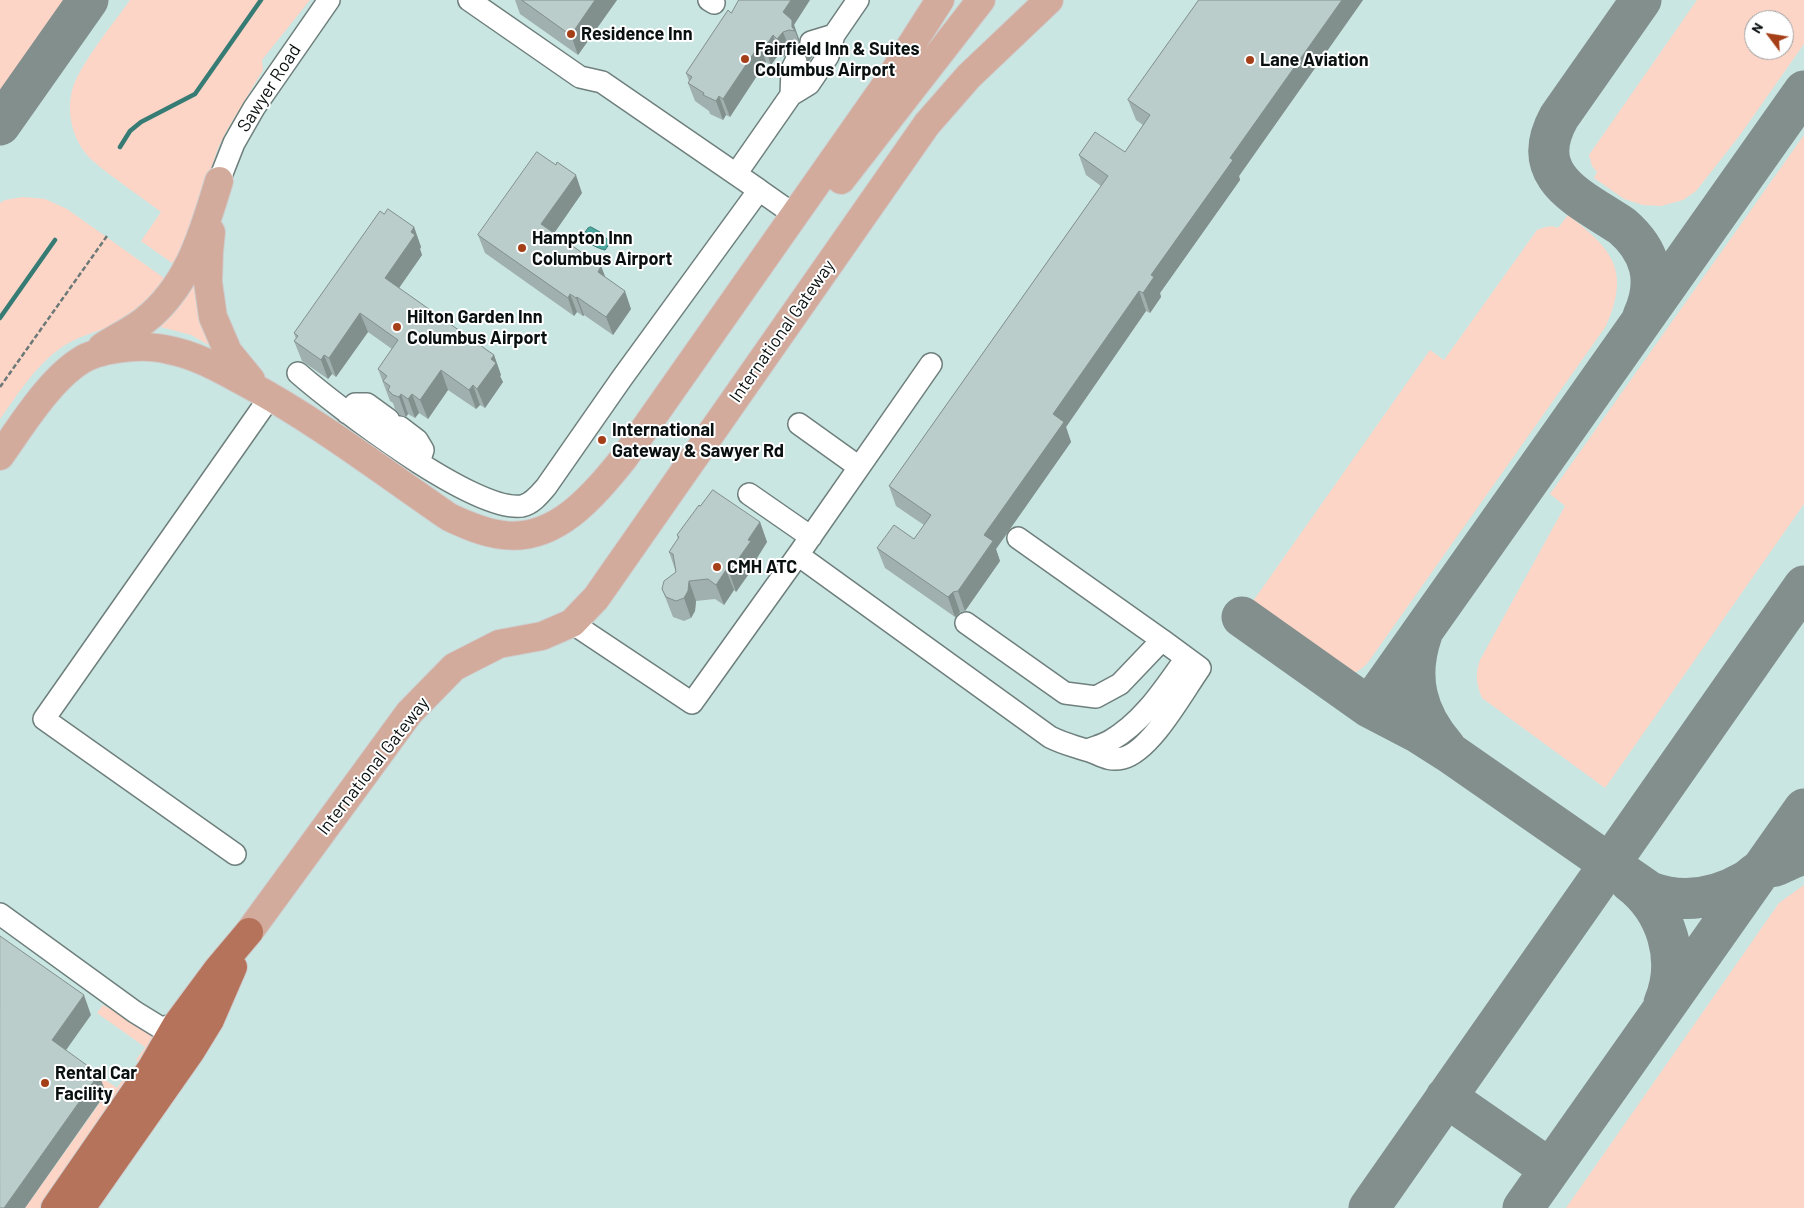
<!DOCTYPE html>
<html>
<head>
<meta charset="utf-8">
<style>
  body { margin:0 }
  #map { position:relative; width:1804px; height:1208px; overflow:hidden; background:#e0f3f0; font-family:Barlow,sans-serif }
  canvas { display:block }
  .north { position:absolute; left:1744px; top:10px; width:50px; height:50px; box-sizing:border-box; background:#fff; border:1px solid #9d9f9f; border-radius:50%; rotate:301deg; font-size:14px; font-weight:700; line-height:20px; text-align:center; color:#09100f }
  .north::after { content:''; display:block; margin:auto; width:18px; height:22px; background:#a53f18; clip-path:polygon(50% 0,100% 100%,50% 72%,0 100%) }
</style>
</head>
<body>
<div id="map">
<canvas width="1804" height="1208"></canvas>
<div class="north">N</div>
</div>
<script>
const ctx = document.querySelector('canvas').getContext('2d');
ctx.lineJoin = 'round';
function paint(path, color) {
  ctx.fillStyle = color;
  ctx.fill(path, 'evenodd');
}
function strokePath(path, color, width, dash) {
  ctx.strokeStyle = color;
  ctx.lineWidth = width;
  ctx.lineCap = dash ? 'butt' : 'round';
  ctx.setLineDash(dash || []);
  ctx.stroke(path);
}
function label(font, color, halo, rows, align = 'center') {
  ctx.font = font + ' Barlow,sans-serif';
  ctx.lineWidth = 4;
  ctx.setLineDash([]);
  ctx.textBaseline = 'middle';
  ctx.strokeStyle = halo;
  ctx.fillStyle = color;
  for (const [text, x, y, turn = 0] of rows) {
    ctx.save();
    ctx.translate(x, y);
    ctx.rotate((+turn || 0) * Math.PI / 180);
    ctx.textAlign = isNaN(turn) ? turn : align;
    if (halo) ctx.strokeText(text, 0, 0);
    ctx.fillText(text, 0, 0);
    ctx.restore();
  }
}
const built = new Path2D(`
  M0,0h1804v1208h-1804zM1754,20h30v30h-30z`);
const green = new Path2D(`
  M0,0h66l-66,94z
  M130,0h180l-48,60 1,10 -36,60 -9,18 -38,113 -8,2 -31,-22 20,-29c-22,-17 -47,-33 -68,-51 -20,-18 -28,-48 -20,-74 10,-27 40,-63 57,-87z
  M1697,0h107v44l-64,91 -44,56 -13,9 -22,6 -18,-1 -19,-6 -30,-21 3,-6 -5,-6 -3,-11zM1754,20h30v30h-30z
  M1804,135v369l-199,284 -123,-90c-6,-15 -7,-24 -2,-38l85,-154 -15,-12z
  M23,197l22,2 22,10 97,69 1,6c-16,15 -30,31 -50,40 -18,8 -37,12 -53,23 -27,19 -43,46 -62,72v-216l5,-3z
  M1568,215c44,34 63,55 38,111l-237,335c-8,10 -16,15 -29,11l-88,-62 -1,-6 179,-254 14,10 93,-130c7,-2 13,-6 21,-2z
  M198,267l23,85 -30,-17 -34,-9z
  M1804,885v323h-238l213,-305z
  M103,1005l46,24 6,7 -15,27 -4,-3 9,-13 -48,-34z
  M81,1063l36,25 9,-13 5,4 -87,129h-19l81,-114z`);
const water = new Path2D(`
  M591,227l9,5 9,9 1,2 -5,7c-6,-1 -19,-8 -24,-12l7,-10z`);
const stream = new Path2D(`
  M120,147l10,-16 11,-9 54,-28 66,-94
  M0,318l55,-78`);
const taxiway = new Path2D(`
  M1641,0l-82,117c-33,60 21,81 63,109 29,25 37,55 21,90
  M0,125l88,-125
  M1242,617l127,90 48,25 33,21 200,139c33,12 65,7 96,-11 5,-3 9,-8 15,-11 4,-3 10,-3 14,-4 10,-4 19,-9 29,-12
  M1422,634c-15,43 -6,80 24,114
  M1369,707l435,-616
  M1630,882c37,28 52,78 34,121
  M1446,1097l104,72
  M1369,1208l435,-622
  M1523,1208l281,-399`);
const path = new Path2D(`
  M0,387l107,-151`);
const minor = new Path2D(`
  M469,0l111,77 22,5 157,108
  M709,0l5,3
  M811,42l23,-7
  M791,95l1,-26 4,-8
  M736,174l55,-79 18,-11 19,-28 6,-21 24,-35
  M219,181l15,-38 20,-35 75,-108
  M298,373c38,33 176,140 224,133 10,-2 18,-12 24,-19l76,-109 137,-188 37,26
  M347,413l8,-9h12l22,16
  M799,424l60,43
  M400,427l17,13 6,10 -4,13
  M749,494l62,43
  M1018,538l144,102
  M798,555l252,182c14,7 21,8 36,13 13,3 20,12 37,8 28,-7 60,-66 77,-90l-38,-28 -42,44 -24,13 -31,-4 -99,-70
  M572,623l120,80 106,-148 133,-191
  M1088,750c7,-3 15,-5 22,-9 33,-19 54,-52 76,-83
  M235,854l-191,-135 226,-322
  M0,914l135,98 26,16 16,-4`);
const major = new Path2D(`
  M841,180l140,-180
  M211,232l-2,20 -1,30 5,35 15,35 23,28
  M102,347c14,-9 29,-16 42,-26 45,-35 59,-88 75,-140
  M0,456c22,-31 53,-82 87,-99 22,-10 59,-13 82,-7 27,5 53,20 77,33 71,38 136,88 203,134 17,8 35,16 54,18 53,7 91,-40 121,-77l261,-372 55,-86
  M249,932l160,-219 45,-46 45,-23 43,-8 30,-13 24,-25 331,-474 42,-48 80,-76`);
const highway = new Path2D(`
  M55,1208l96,-139 26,-45 40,-54 32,-38
  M81,1208l110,-157 19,-31 23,-53`);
const wall = new Path2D(`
  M515,0h102l-39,55 -58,-41z
  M1199,0h164l-124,176 1,4 -80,113 1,4 -11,16 -4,-2 -80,116 5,15 -75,107 4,12 -35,50 -5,1 -5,5 -70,-49 -8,-20 37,-9 10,-14 -28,-19 -7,-20 212,-300 -15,-11 -7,-20 46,-3 18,-27 -7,-5 -8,-20z
  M731,13l63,12 5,14v4l3,7 -6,-1 -6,1 -6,7 -5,-3 -8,11 -5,-3 -36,55 -4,-2 -3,5 -13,-6 -1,-3 -14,-10 -7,-18 1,-2 -3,-8z
  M582,193l-28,40 47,33 4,11 26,32 -18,26 -29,-20 -1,1 -6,-4 -3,4 -89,-63 -7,-18z
  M384,214l30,13 7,20 -1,2 2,6 -23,33 95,67 7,20 -1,1 3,6 -18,26 -5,-3 -4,4 -28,-19 -20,29 -9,-6 -4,5 -7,-4 -2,3 -6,-2 -5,-6 -2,-6 -3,-2 -12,-32 14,-20 -24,-17 -32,45 -4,-3 -4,5 -26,-18 -8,-20 2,-2 -2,-6z
  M700,506l60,16 7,20 -10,16 1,3 -22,31 -2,-2 -10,15 -9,-6 -19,2 -1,10 -4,7 -7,3 -11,-4 -11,-28 14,-17 -7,-20 9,-13 -1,-4z`);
const shadedWall = new Path2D(`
  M595,0h22l-39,55 -7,-20z
  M791,0h19l-16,25 5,14v4l-4,-12 -3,-4 -2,4 -7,-19z
  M1342,0h21l-124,176 1,4 -80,113 1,4 -11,16 -7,-20 8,-18 79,-117z
  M783,32l7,18 -6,7 -7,-18z
  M773,35l6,19 -8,11 -6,-18z
  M760,44l6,18 -36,55 -7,-18z
  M812,49l2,5 -6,9 -2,-5z
  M719,96l7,19 -3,5 -7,-19z
  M576,175l6,18 -34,49 -7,-18z
  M414,227l7,20 -1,2 2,6 -30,43 -7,-20z
  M601,266l7,18 -10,-12z
  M625,291l6,18 -18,26 -7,-18z
  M1139,291l7,20 -80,116 5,15 -75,107 4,12 -35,50 -7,-20 26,-56 69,-121z
  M570,294l7,18 -3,4 -6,-18z
  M577,297l7,18 -1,1 -7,-18z
  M360,313l8,19 -32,45 -7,-19z
  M324,355l8,19 -4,5 -7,-19z
  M494,355l7,20 -1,1 3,6 -18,26 -8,-19 14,-30z
  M441,370l7,20 -20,29 -8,-19z
  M473,385l7,20 -4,4 -7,-19z
  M401,394l7,20 -2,3 -7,-20z
  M412,394l7,19 -4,5 -7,-19z
  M760,522l7,20 -10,16 1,3 -22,31 -7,-20 19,-32z
  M726,570l8,20 -10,15 -8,-20z
  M689,581l7,20 -1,10 -4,7 -7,-20z
  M953,592l7,20 -5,5 -7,-20z
  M84,995l7,20 -32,45 -7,-20z
  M99,1074l7,19 -81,115h-21z`);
const building = new Path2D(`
  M522,0h73l-24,35z
  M739,0h52l-8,12 9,8v7l3,4 -6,-1 -6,2 -6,7 -4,-4 -8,12 -5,-3 -37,55 -4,-3 -3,5 -13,-6 1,-2 -16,-10 4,-6 -6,-4 42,-63 3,3z
  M1199,0h143l-112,158 3,2 -82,115 3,2 -11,16 -4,-2 -86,123 11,8 -80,113 9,6 -35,50 -5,1 -5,5 -71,-49 17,-23 20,14 17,-24 -42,-29 219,-310 -29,-21 16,-23 30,20 25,-37 -22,-15z
  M803,47l9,2 -6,9 1,-3z
  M537,152l19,13 1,-3 19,13 -35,49 60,42 -3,6 27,19 -19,26 -29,-20 -1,1 -6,-4 -2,4 -90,-63z
  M388,209l26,18 -3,5 4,3 -30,43 109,77 -3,4 5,4 -19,26 -4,-4 -4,5 -28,-20 -21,30 -8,-6 -4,5 -7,-5 -2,3 -6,-2 -5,-5 2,-4 -7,-5 4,-5 -9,-7 20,-29 -38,-27 -31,45 -5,-3 -3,5 -27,-19 4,-5 -4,-3 86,-122 4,3z
  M713,490l47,32 -12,18 3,1 -22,31 -3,-2 -10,15 -8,-6 -19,2 -1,10 -4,7 -8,3 -10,-4 -4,-8 2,-8 12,-9 -3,-18 -4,-2 10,-15 -2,-2 22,-30 1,1z
  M0,936l84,59 -32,45 47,34 -95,134h-4z`);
const markers = [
  [571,34,5,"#a53f18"],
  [745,59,5,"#a53f18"],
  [1250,60,5,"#a53f18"],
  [522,248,5,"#a53f18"],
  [397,327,5,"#a53f18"],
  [602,440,5,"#a53f18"],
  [717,567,5,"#a53f18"],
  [45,1083,5,"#a53f18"]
];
const poiNames = [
  ["Residence Inn",581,34],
  ["Fairfield Inn & Suites",755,49],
  ["Columbus Airport",755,70],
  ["Lane Aviation",1260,60],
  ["Hampton Inn",532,238],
  ["Columbus Airport",532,259],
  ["Hilton Garden Inn",407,317],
  ["Columbus Airport",407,338],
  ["International",612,430],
  ["Gateway & Sawyer Rd",612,451],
  ["CMH ATC",727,567],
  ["Rental Car",55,1073],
  ["Facility",55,1094]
];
const streetNames = [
  ["Sawyer Road",269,88,-57],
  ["International Gateway",782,331,-55],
  ["International Gateway",373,766,-52]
];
paint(built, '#cae6e2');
paint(green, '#fdd5c7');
paint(water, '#4aaaa1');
strokePath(water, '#367c75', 1);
strokePath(stream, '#367c75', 4.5);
strokePath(taxiway, '#828f8d', 41);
strokePath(minor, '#6e7f7c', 24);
strokePath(major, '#cecfcf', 30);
strokePath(highway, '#cecfcf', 30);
strokePath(path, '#6c7977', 2.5, [5, 2.5]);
strokePath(minor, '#fff', 21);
strokePath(major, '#d3ab9d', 28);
strokePath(highway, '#b6735c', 28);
paint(wall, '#a0b0ae');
paint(shadedWall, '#82908d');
paint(building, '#bacdca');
strokePath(building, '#82908d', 1);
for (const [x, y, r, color] of markers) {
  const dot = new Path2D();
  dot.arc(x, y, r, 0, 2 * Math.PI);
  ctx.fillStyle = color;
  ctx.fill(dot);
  strokePath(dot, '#fff', 2);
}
label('bold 18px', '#09100f', '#fff', poiNames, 'left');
label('18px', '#09100f', '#fff', streetNames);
</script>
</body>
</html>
